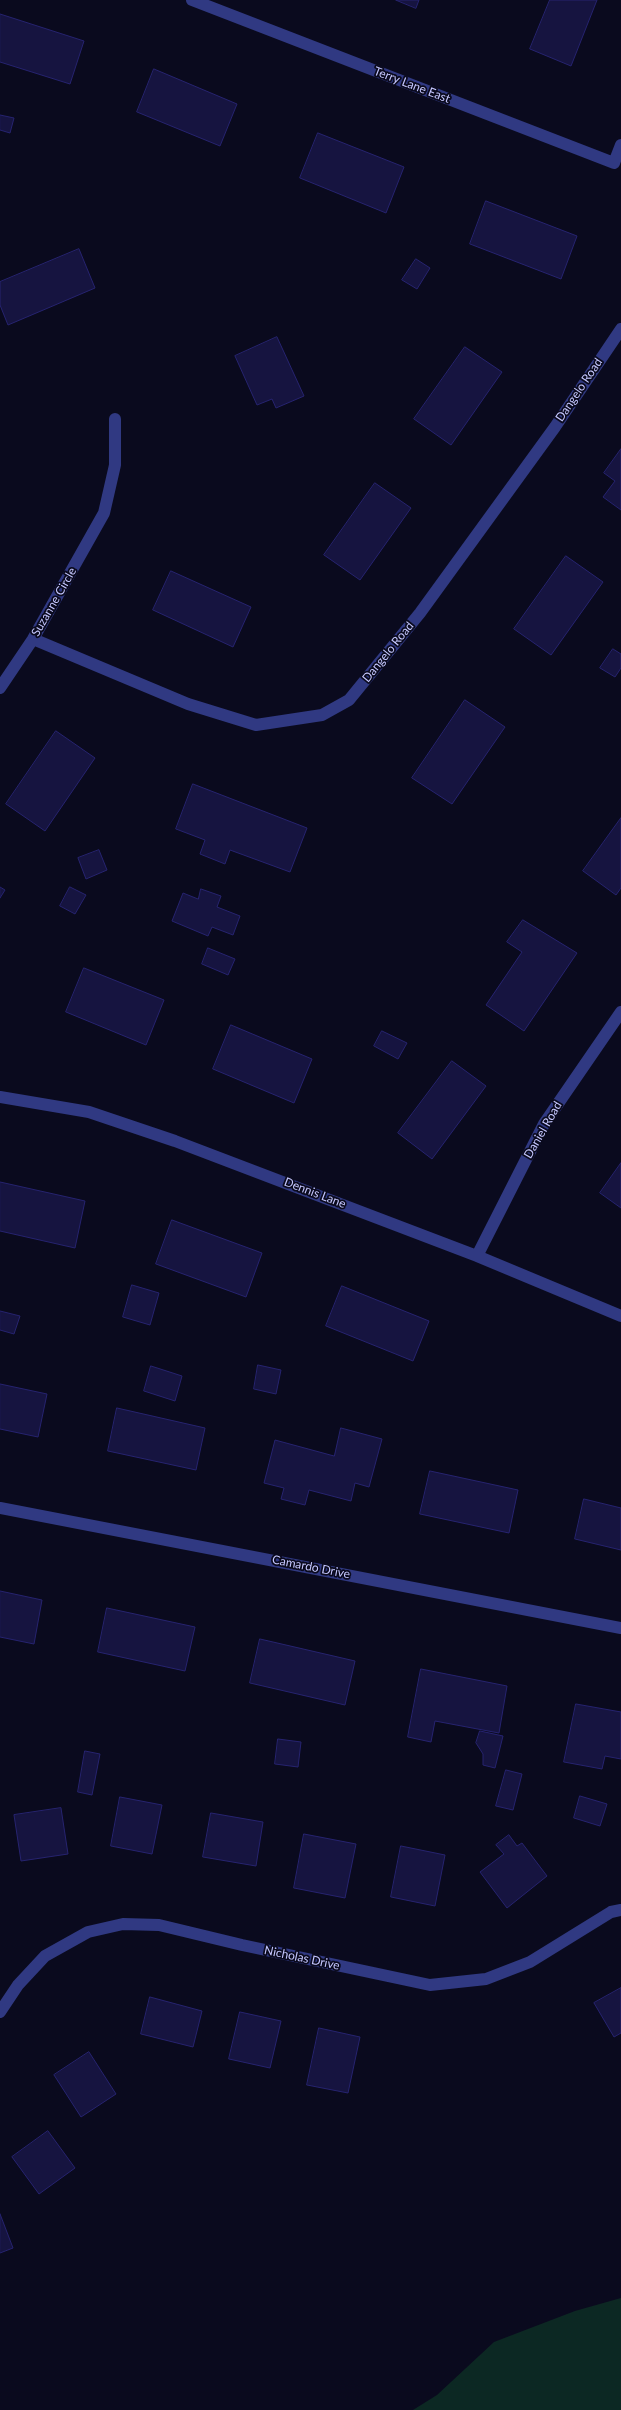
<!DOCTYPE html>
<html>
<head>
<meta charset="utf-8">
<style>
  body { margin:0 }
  canvas { display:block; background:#0a0a1e }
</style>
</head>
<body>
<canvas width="621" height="2410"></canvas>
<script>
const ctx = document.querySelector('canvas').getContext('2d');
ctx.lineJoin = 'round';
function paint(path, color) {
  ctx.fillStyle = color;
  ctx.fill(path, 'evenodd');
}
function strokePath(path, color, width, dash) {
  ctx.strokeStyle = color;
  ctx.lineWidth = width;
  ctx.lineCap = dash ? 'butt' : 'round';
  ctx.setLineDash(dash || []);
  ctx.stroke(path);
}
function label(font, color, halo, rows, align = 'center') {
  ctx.font = font + ' Lato,sans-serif';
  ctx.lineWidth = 3.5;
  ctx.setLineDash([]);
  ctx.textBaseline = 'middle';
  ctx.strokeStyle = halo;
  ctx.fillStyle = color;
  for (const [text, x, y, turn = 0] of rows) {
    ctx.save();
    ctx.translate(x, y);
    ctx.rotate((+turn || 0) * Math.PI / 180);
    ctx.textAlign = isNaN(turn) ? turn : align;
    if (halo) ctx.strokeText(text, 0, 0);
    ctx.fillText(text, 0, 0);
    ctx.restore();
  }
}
const green = new Path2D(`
  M621,2298v112h-208l24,-15 57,-53 81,-31z`);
const building = new Path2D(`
  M396,0h23l-3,8z
  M550,0h47l-26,66 -41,-17z
  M0,14l84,27 -14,43 -70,-22z
  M154,69l83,35 -17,42 -83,-34z
  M0,115l14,3 -4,15 -10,-3z
  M318,133l86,34 -18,46 -86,-35z
  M486,201l91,35 -16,43 -91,-35z
  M79,249l16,39 -87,37 -8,-20v-23z
  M416,259l14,9 -13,21 -15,-9z
  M277,337l27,59 -28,12 -4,-9 -15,6 -22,-49z
  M465,347l37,25 -51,73 -37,-26z
  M621,449v61l-18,-13 12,-16 -11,-8z
  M375,483l36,25 -51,72 -36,-25z
  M566,556l37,26 -52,73 -37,-26z
  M171,571l80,36 -18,40 -80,-37z
  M613,649l8,5v14l-6,9 -15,-9z
  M465,700l40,27 -53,77 -40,-26z
  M56,731l39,27 -50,73 -39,-27z
  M193,784l114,44 -17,44 -60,-22 -5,14 -25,-10 5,-14 -29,-11z
  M621,818v70l-5,7 -33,-24z
  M99,850l8,20 -21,9 -8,-21z
  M0,887l5,3 -5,8z
  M70,887l16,8 -11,19 -15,-8z
  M201,889l20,7 -4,11 23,9 -7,19 -21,-8 -4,9 -36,-15 11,-28 15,6z
  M523,920l54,33 -53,78 -38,-26 36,-53 -15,-10z
  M208,948l27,11 -7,16 -26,-11z
  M84,968l80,32 -18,45 -80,-33z
  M231,1025l81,34 -18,44 -81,-34z
  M382,1031l25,12 -9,16 -24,-13z
  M452,1061l34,25 -54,73 -34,-26z
  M621,1163v45l-21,-15z
  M0,1182l85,19 -10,47 -75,-17z
  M172,1220l90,33 -16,44 -90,-33z
  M132,1285l27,8 -9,32 -27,-8z
  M342,1286l87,35 -16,40 -87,-35z
  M0,1311l20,5 -6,18 -14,-4z
  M258,1365l23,5 -5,24 -22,-5z
  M151,1366l31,10 -7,25 -31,-10z
  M0,1384l47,10 -9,43 -38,-8z
  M117,1408l88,20 -9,42 -88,-19z
  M341,1428l41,11 -13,48 -14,-4 -4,18 -42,-11 -4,15 -24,-6 3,-11 -20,-5 11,-43 59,16z
  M430,1471l88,19 -9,43 -89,-19z
  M584,1499l37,9v42l-46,-11z
  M0,1591l42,9 -8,44 -34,-7z
  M107,1608l88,19 -10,44 -87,-19z
  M260,1639l95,22 -10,44 -95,-22z
  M421,1669l86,17 -8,47 -64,-12 -4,21 -23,-5z
  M576,1704l45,8v47l-16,-3 -3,13 -38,-7z
  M480,1731l23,5 -8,32 -12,-3v-11l-7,-11z
  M278,1739l23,3 -3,25 -23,-3z
  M85,1751l15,3 -8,41 -14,-3z
  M506,1770l16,4 -9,36 -17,-4z
  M580,1796l27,8 -7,22 -26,-8z
  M120,1797l42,8 -10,49 -41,-8z
  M61,1808l7,46 -47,7 -7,-46z
  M211,1813l52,9 -7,44 -53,-9z
  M304,1834l52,10 -11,54 -51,-10z
  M509,1835l8,11 5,-3 25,33 -40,32 -27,-36 24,-18 -8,-9z
  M401,1846l44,9 -10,51 -44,-9z
  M621,1988v45l-7,4 -20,-34z
  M150,1997l52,14 -9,36 -52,-13z
  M240,2012l41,9 -11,47 -41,-9z
  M319,2028l41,9 -12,56 -41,-8z
  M89,2052l27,42 -35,23 -27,-42z
  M48,2131l27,37 -36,26 -27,-37z
  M0,2214l13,34 -13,5z`);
const minor = new Path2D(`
  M192,0l422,163 7,-18
  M33,639l155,65 68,21 66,-10 27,-15 71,-87 135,-186 66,-98
  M0,688l33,-49 71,-126 11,-48v-46
  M0,1097l89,15 86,29 302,115 144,60
  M477,1256l67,-132 77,-112
  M0,1508l621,120
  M0,2012l18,-27 27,-29 43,-24 35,-8 36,1 83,20 188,40 56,-6 44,-17 81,-50 10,-2`);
const streetNames = [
  ["Terry Lane East",412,85,21],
  ["Dangelo Road",579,390,-56],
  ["Suzanne Circle",54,602,-60],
  ["Dangelo Road",388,652,-51],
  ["Daniel Road",543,1130,-60],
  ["Dennis Lane",315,1193,21],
  ["Camardo Drive",311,1567,11],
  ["Nicholas Drive",302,1958,12]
];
paint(green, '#0c2823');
paint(building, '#161440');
strokePath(building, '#26236f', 1);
strokePath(minor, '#303982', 12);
label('12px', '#c6c8ff', '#0a0a1e', streetNames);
</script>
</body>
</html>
